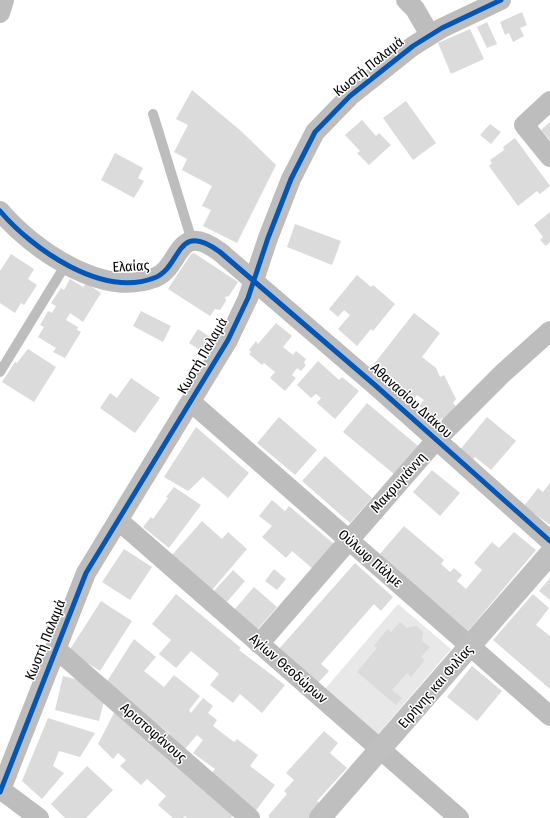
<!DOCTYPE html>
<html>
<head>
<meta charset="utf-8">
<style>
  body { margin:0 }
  canvas { display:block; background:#fff }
</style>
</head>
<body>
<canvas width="550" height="818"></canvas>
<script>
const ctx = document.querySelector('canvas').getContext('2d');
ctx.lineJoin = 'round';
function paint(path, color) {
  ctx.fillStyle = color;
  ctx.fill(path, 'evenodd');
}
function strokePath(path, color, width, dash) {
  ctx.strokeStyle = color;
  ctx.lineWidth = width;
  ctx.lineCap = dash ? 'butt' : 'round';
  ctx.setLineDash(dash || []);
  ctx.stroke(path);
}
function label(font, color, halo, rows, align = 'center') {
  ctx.font = font + ' "Fira Sans Condensed",sans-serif';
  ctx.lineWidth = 3;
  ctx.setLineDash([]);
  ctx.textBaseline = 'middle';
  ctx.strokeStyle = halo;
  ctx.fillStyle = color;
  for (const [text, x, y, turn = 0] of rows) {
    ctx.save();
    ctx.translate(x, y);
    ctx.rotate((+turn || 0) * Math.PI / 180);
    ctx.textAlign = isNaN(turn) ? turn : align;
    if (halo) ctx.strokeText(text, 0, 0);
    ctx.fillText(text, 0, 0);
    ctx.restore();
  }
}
const green = new Path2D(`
  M398,604l53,45 -74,86 -53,-45z`);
const building = new Path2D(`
  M522,12l5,13 -7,3 4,8 -11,6 -4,-9 -4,2 -5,-13z
  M487,22l10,22 -10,4 -10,-21z
  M470,29l14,30 -33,15 -13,-31z
  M192,90l49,41 35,34 -39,78 -34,-17 8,-16 -9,-4 10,-20 -30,-16 5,-11 -13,-7 14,-27 -12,-6z
  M406,101l30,42 -23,17 -30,-42z
  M362,120l14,16 3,-3 12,12 -22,20 -12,-12 3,-2 -15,-16z
  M550,122v18l-9,-10z
  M490,124l11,8 -10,12 -11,-9z
  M515,138l35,48 -10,8 -3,-3 -19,15 -29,-40 3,-3 -2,-3 14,-10 -1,-3z
  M115,153l28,15 -5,10 6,3 -10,17 -33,-18z
  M550,212v30l-4,4 -6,-6 3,-3 -9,-12z
  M295,224l46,17 -9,24 -45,-18z
  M194,253l44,29 -9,14 -4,1 1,4 -6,9 -5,-1 -5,7 -42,-27 23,-35z
  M11,254l23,15 -6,10 9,6 -13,20 -3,-2 -6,10 -15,-10v-32z
  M357,275l14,12 2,-2 22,19 -22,27 -2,-2 -14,17 -19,-17 12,-14 -6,-5 -6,7 -9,-8z
  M70,279l13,8 3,-4 15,10 -18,29 -13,-9 -4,7 12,7 -1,3 4,2 -16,26 -12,-6 3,-4 -18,-11 6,-10 -4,-2 8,-14 4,2 4,-7 -5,-3 10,-15 3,2z
  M141,311l30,15 -8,16 -30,-16z
  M414,313l26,20 -18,24 14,11 4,9 4,-2 12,24 -3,4 3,3 -11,14 -3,-2 -3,3 -20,-15 5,-6 -7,-5 -4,5 -16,-12 3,-4 -26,-20z
  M276,323l16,13 -9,11 10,8 3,-4 10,8 -2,4 2,2 -5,6 -4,-3 -5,7 4,3 -11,13 -15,-13 5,-6 -11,-9 -2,2 -13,-11 2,-2 -2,-2 7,-9 2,3z
  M198,329l18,12 -9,14 -18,-12z
  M28,349l28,18 -22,35 -32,-20 13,-20 2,1z
  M318,361l21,19 3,-3 17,14 -24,28 -18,-16 4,-5 -5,-4 -5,4 -14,-13z
  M131,378l29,20 -25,35 -35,-25 10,-15 7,5z
  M367,403l51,43 -24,28 -51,-42z
  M279,417l38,33 -22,25 -38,-32z
  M487,417l29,24 -25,29 -16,-13 -3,4 -13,-10z
  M196,427l53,46 -21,25 -25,-21 -15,14 -24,-14z
  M325,456l47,42 -22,25 -48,-42z
  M432,470l28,23 -20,23 -27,-24z
  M550,483v42l-26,-19 14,-18 5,4z
  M174,487l27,18 -32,43 -26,-21 8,-10 2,2 15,-21 -2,-1z
  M272,500l13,11 4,-5 45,38 -21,25 -21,-18 -6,7 -24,-21 10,-11 -13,-10z
  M202,521l20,18 6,-7 19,17 -35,41 -40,-35z
  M404,526l40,34 -3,4 9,8 4,-4 8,7 -5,6 9,8 16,-19 -8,-7 18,-21 7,6 15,-16 22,18 -68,81 -89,-76z
  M124,549l28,18 -22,33 -28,-18z
  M355,563l38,34 -12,14 -7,-7 -53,60 8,7 -12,13 -39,-34z
  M274,569l12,10 -9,11 -12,-9z
  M233,570l12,11 -19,22 -12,-12z
  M550,578v22l-11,-9z
  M254,587l23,20 -21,24 -23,-20z
  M176,594l65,54 -2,2 46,35 -23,28 -22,-19 -7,9 -23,-18 9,-11 -28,-23 -15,17 -17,-14 12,-14 -19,-16z
  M533,594l16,14 -13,17 14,11v53l-57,-49z
  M101,601l31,20 -32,50 -31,-20z
  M400,622l7,6 9,-2 7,6 -1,9 8,6 -9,10 4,3 -14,17 -4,-4 -15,17 10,8 -6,7 -39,-33 20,-24 -3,-2 7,-9 7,-8 3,3z
  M134,639l22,18 -12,14 20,16 10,-12 26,21 -11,14 2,3 12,-15 10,8 -5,7 9,7 -4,6 21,16 3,-3 21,16 -8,11 25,19 -21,28 -43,-39 4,-5 -22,-16 10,-13 -6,-5 -12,14 -17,-13 2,-2 -64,-51z
  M472,666l30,25 -25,30 -30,-24z
  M63,676l20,5 21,20 -5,20 -44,-11z
  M115,711l51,47 67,58 -3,2h-43l-2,-2 -2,2h-10l-15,-13 8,-9 -19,-17 -6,6 -21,-19 6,-6 -8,-7 -5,6 -15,-15z
  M48,718l47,15 -15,24 -21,-6 -6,15 11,7 -22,26 -20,-18z
  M324,731l14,12 -8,10 17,15 -30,33 3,2 -11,15h-39l-2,-2 19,-22 -3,-3 10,-11 -8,-7z
  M87,766l26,24 -27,28h-21l-14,-14z`);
const lane = new Path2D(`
  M153,114l39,127
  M0,372l66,-108`);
const street = new Path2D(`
  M406,0l9,9 15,26
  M0,13l4,-13
  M550,101l-26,24 26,32
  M0,211c32,38 102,87 154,67 28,-10 21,-59 66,-26l156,134 174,155
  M191,402l359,314
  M118,520l341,298
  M259,644l177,-204 67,-67 47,-42
  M55,648l195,170
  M0,789l39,29
  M0,792l86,-219 142,-233 20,-42 20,-60 23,-59 24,-47 35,-36 63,-50 29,-18 59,-28`);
const secondary = new Path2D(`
  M320,818l230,-264`);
const cycleway = new Path2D(`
  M0,211c32,38 102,87 154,67 28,-10 21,-59 66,-26l156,134 174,155
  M0,792l86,-219 142,-233 20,-42 20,-60 23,-59 24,-47 35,-36 63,-50 29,-18 59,-28`);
const streetNames = [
  ["Κωστή Παλαμά",369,67,-39],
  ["Ελαίας",131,267,-3],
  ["Κωστή Παλαμά",203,356,-60],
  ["Αθανασίου Διάκου",411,401,42],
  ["Μακρυγιάννη",399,483,-48],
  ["Ούλωφ Πάλμε",370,559,41],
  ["Κωστή Παλαμά",46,640,-68],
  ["Αγίων Θεοδώρων",288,669,41],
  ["Ειρήνης και Φιλίας",436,687,-49],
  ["Αριστοφάνους",153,733,41]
];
paint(green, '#e8e8e8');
paint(building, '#dbdbdb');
strokePath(lane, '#bdbdbd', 10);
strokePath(street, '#bdbdbd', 20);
strokePath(secondary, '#bfbfbf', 22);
strokePath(cycleway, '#0057b8', 5);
label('14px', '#000', '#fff', streetNames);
</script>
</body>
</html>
